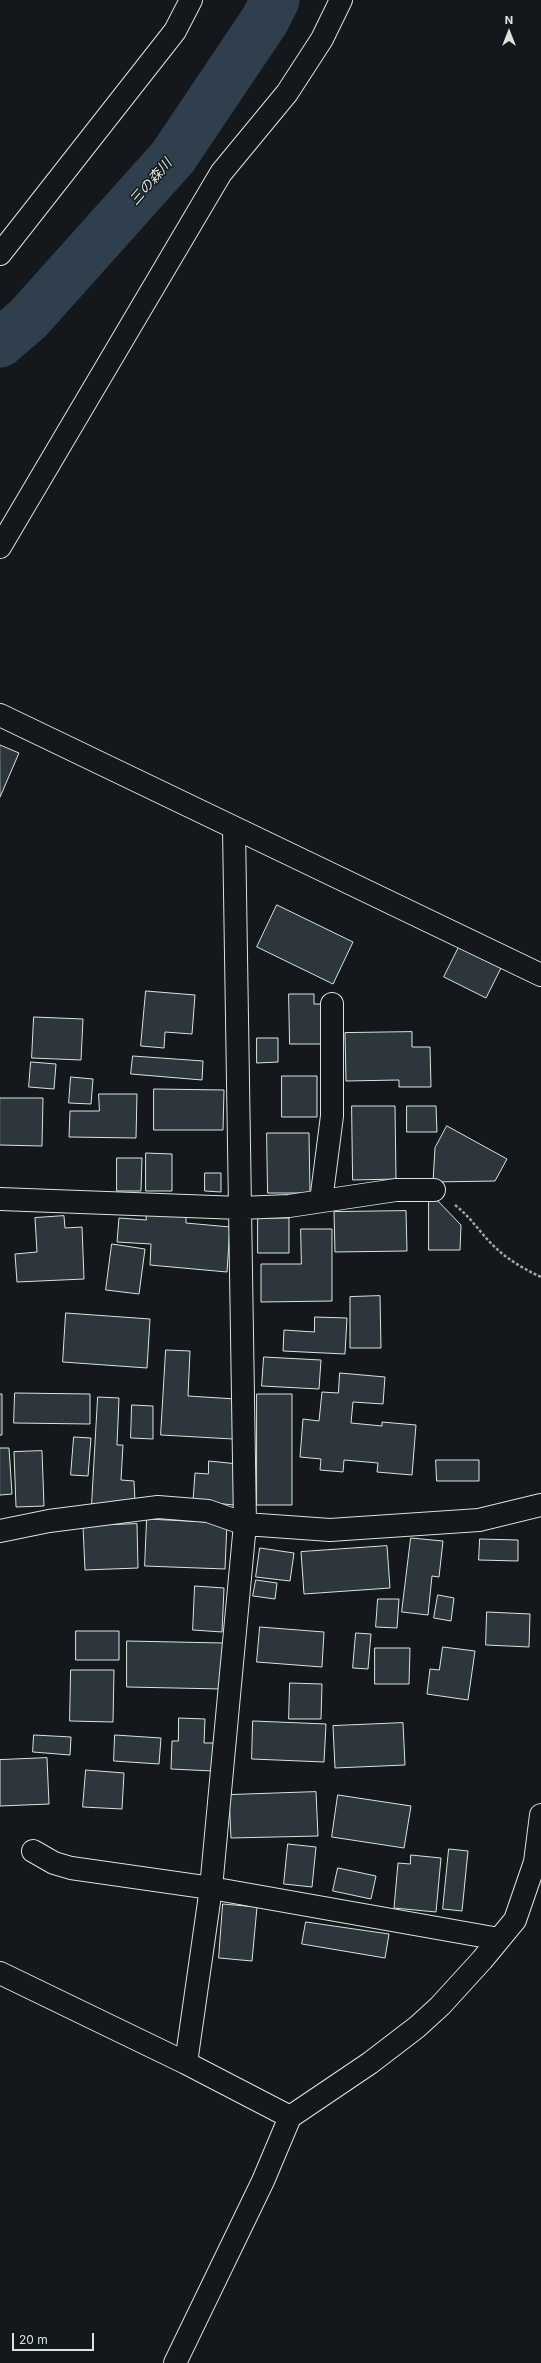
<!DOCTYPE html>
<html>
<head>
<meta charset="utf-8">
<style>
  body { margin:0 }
  #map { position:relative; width:541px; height:2363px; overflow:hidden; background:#14181c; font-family:Inter,sans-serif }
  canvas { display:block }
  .north { position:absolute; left:489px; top:12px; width:40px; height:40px; -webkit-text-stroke:3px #14181c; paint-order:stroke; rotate:0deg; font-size:11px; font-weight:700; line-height:16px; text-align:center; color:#d8e6dc }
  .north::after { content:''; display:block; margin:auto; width:14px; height:18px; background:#d8e6dc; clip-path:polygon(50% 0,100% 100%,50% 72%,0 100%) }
  .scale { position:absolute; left:12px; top:2333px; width:82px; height:18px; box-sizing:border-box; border:2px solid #d8e6dc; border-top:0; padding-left:5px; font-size:12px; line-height:14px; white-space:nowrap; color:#d8e6dc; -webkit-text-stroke:3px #14181c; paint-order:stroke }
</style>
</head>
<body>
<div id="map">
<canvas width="541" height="2363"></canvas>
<div class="north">N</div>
<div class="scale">20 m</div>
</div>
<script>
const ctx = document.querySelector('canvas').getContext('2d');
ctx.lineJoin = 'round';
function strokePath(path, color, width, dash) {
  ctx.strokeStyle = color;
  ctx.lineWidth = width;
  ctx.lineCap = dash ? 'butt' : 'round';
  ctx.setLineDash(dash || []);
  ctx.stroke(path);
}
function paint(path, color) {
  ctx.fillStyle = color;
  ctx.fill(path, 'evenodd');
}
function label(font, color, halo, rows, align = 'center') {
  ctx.font = font + ' Inter,"Noto Sans JP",sans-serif';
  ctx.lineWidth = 3;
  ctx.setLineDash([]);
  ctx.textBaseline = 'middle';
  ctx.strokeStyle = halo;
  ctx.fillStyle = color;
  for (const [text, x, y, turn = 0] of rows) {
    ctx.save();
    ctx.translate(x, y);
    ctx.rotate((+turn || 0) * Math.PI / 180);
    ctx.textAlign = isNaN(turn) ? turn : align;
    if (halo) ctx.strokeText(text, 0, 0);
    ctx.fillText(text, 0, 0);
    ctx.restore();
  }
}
const river = new Path2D(`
  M0,343l28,-24 145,-162 92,-137 10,-20`);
const building = new Path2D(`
  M0,745l19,8 -19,44z
  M277,905l76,37 -20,42 -76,-37z
  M459,947l42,21 -15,30 -42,-21z
  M146,991l49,4 -3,39 -27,-2 -1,16 -23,-2z
  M289,994h25v10h9v40h-33z
  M34,1017l49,2 -2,41 -49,-2z
  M412,1032v15h18l1,40h-32v-7l-53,1 -1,-48z
  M257,1038h21v24l-21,1z
  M133,1056l70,5 -1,19 -71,-6z
  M31,1062l25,2 -2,25 -25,-2z
  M282,1076h35v41h-35z
  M71,1077l22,2 -2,25 -22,-1z
  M154,1089l70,1 -1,40h-69z
  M99,1094h38l-1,44 -67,-1 1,-26h29z
  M0,1098h43l-1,48 -42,-1z
  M352,1106h43l1,73 -43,1z
  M407,1106h29l1,26h-30z
  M447,1126l60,33 -12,22 -62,1 2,-34z
  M267,1133h42l1,60h-42z
  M146,1153l26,1v37h-26z
  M117,1158h25l-1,33h-24z
  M205,1173h16v19l-16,-1z
  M429,1198h6l26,27 -1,25h-31z
  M406,1211l1,40 -72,1 -1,-40z
  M146,1212l40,4v7l44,4 -3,45 -77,-7 1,-21 -34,-2 2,-24 27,2z
  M64,1216l1,12 17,-1 2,52 -67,3 -2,-28 22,-2 -2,-34z
  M258,1218h31v35h-31z
  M301,1229h31v72l-71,1v-38h40z
  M112,1244l33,5 -6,45 -33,-4z
  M380,1296l1,52h-31v-51z
  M66,1313l84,6 -3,49 -84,-6z
  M315,1317l32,1 -2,36 -62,-3 1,-21 30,2z
  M166,1350l24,1 -2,45 48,3 -3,40 -72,-4z
  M264,1357l57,3 -2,29 -57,-3z
  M340,1373l45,4 -2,27 -30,-2 -2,21 31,3v-4l34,3 -4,50 -35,-3 1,-9 -34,-3 -1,12 -23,-2 1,-11 -21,-2 3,-38 16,2 3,-29 16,1z
  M15,1393l75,1v30l-76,-1z
  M0,1394h2v41h-2z
  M257,1394h35v111h-35z
  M98,1397l21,1 -2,47h6l-2,35 13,1 1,21 -43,2z
  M132,1405l21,1v33l-22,-1z
  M74,1437l17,1 -3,38 -17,-1z
  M0,1448h9l3,46 -12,1z
  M42,1451l2,55 -28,1 -2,-55z
  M436,1460h43v21h-42z
  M209,1461l29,3 -4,41 -41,-4 2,-28 13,1z
  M147,1519l80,4 -2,46 -80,-3z
  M137,1524l1,44 -53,2 -2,-44z
  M411,1538l32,3 -4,36 -7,-1 -4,39 -26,-3z
  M480,1539l38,1v21l-39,-1z
  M387,1546l3,42 -86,6 -3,-42z
  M260,1548l34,5 -4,28 -34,-4z
  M256,1580l21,3 -2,16 -22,-3z
  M195,1586l29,2 -2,44 -29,-2z
  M438,1595l16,3 -3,23 -17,-3z
  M378,1599h21l-2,29 -21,-1z
  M487,1612l43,2 -1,33 -43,-2z
  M260,1627l64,5 -2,35 -65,-5z
  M76,1631h43v29h-43z
  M356,1633l15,1 -3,35 -15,-1z
  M127,1641l96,2 -1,46 -95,-2z
  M443,1647l32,4 -7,49 -41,-6 3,-25 9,1z
  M375,1648h35l-1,36h-34z
  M71,1670h43l-1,52 -43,-1z
  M290,1683l32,1 -1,35h-32z
  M179,1718l26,1 -1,24h10l-1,28 -42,-2 1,-28h6z
  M253,1721l73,3 -2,38 -72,-3z
  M403,1723l2,42 -70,3 -2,-42z
  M34,1735l37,2 -1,18 -37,-3z
  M115,1735l46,3 -2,26 -45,-3z
  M47,1758l2,46 -49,2v-46z
  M86,1770l38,3 -2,36 -39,-2z
  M316,1792l2,44 -87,2 -2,-43z
  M338,1795l73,11 -7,42 -72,-11z
  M288,1844l28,3 -4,40 -28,-3z
  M449,1849l19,2 -6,60 -19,-2z
  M411,1855l30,3 -5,54 -42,-4 4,-45 12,1z
  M338,1868l38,8 -5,23 -38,-8z
  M223,1904l34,3 -5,54 -33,-3z
  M306,1922l83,12 -4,24 -83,-14z`);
const path = new Path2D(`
  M455,1205c17,13 27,31 43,45 12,11 28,20 43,27`);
const minor = new Path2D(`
  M0,254l175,-223 16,-31
  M0,547l221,-374 66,-80 35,-54 19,-39
  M0,715l541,260
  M0,1199l240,9 49,-2 107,-16h38
  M321,1201l11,-85v-112
  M0,1531l49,-10 109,-14 50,4 37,13 85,6 149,-10 62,-15
  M33,1851l21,12 17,5 140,20 288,51
  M0,1973l186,90 104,54
  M186,2063l25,-175 34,-364 -11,-695
  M175,2363l88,-182 27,-64 80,-54 47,-36 23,-21 42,-46 33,-40 20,-58 6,-47`);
const waterNames = [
  ["三の森川",151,182,-49]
];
strokePath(river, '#2f3f4d', 49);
paint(building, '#2c363c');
strokePath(building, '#d8e6dc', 1);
strokePath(minor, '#d8e6dc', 24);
strokePath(path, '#9da8a2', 2.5, [3, 2]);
strokePath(minor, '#14181c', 22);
label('italic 14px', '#d8e6dc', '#14181c', waterNames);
</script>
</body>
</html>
